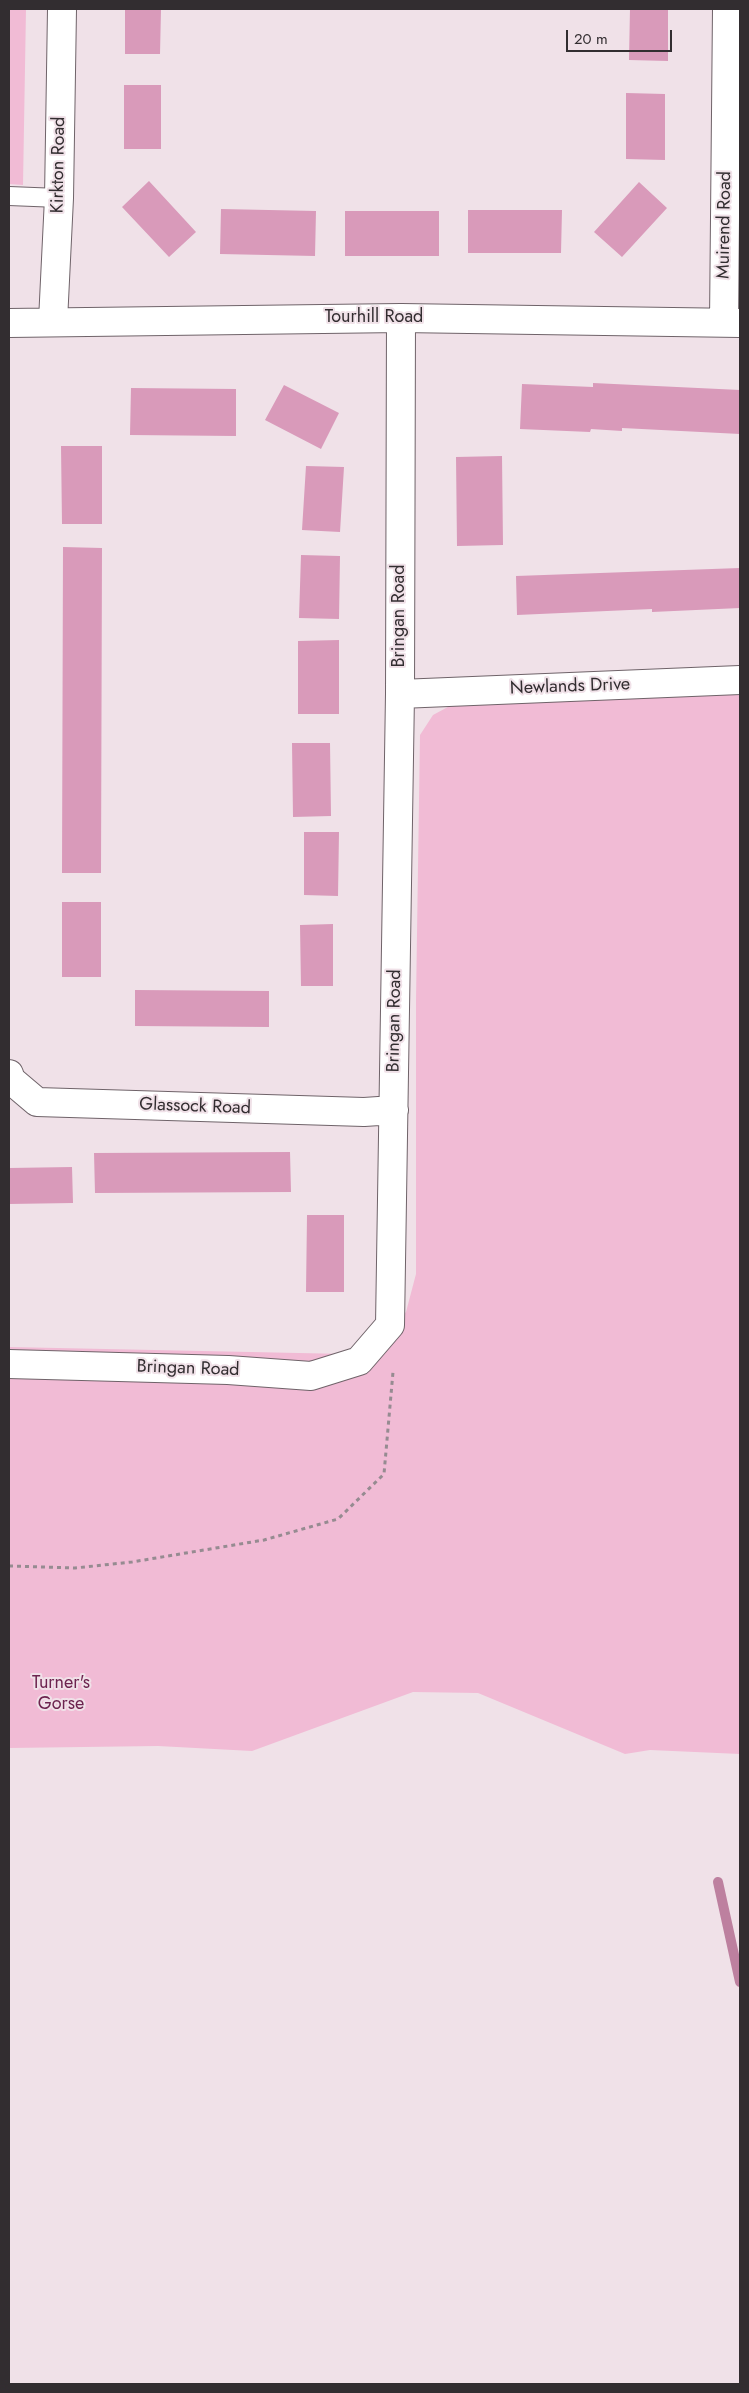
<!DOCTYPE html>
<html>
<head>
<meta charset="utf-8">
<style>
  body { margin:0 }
  #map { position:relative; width:749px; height:2393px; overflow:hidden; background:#f0e1e8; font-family:Jost,sans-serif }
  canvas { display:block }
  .frame { position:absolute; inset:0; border:10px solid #322d30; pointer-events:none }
  .scale { position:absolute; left:566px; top:30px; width:106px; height:22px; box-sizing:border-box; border:2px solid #322d30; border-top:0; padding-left:6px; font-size:15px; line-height:18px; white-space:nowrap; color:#322d30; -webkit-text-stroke:4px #f0e1e8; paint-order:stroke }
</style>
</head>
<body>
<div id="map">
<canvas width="749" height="2393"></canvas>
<div class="frame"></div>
<div class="scale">20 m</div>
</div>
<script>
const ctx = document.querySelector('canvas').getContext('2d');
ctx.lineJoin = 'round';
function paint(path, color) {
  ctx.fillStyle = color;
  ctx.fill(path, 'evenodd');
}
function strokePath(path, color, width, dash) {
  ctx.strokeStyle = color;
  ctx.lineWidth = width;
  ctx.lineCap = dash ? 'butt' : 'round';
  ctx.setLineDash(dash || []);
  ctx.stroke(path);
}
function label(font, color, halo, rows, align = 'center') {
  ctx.font = font + ' Jost,sans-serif';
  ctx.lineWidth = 4;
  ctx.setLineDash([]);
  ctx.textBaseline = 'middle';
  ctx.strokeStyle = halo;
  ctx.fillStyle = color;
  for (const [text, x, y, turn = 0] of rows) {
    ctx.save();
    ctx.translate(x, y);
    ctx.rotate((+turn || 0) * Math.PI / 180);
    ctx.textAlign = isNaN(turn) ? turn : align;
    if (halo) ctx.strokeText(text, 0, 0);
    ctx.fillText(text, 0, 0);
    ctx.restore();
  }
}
const green = new Path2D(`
  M9,9h17l-3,176 -14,-1z
  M740,692v1062l-90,-4 -25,4 -147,-61 -65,-1 -161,59 -94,-5 -149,2v-401l338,7 37,-17 22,-25 10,-38v-274l4,-265 13,-20 26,-14z`);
const stream = new Path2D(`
  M718,1882l22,100`);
const building = new Path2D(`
  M125,9h36l-1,45h-35z
  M630,9h38v52l-39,-1z
  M124,85h37v64h-37z
  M626,93l39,1v66l-39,-1z
  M149,181l47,51 -27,25 -47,-50z
  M639,182l28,26 -45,49 -28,-25z
  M221,209l95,2 -1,45 -95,-2z
  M468,210h94l-1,43h-93z
  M345,211h94v45h-94z
  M593,383l147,7v44l-118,-6v3l-31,-2 -1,3 -70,-3 2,-45 71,3z
  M284,385l55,28 -18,36 -56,-29z
  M131,388l105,1v47l-106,-1z
  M61,446h41v78h-40z
  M502,456l1,89 -46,1 -1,-89z
  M306,466l38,1 -4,65 -38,-2z
  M63,547l39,1 -1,325h-39z
  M301,555l39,1 -1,63 -40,-1z
  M740,568v40l-88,4v-3l-135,6 -1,-39z
  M339,640v74h-41v-73z
  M292,743h38l1,73 -38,1z
  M304,832h35l-1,64 -34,-1z
  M62,902h39v75h-39z
  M333,924v62h-32l-1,-61z
  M135,990l134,1v36l-134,-1z
  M290,1152l1,40 -196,1 -1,-40z
  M72,1167l1,36 -64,1v-36z
  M307,1215h37v77h-38z`);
const path = new Path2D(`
  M9,1566l66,2 57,-6 132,-22 74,-21 46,-45 9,-102`);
const lane = new Path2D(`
  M9,196l50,2`);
const street = new Path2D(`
  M53,321l6,-123 3,-189
  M724,322l3,-313
  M9,323l392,-5 339,5
  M400,694l340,-14
  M9,1074l2,6 26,22 327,10 30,-2
  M9,1364l219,6 83,6 48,-15 31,-36 10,-631 1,-376`);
const streetNames = [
  ["Kirkton Road",59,165,-89],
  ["Muirend Road",725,225,-89],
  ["Tourhill Road",374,318],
  ["Bringan Road",400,616,-90],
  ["Newlands Drive",570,687,-2],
  ["Bringan Road",395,1021,-89],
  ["Glassock Road",195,1107,2],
  ["Bringan Road",188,1369,2]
];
const parkNames = [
  ["Turner's",61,1684],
  ["Gorse",61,1705]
];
paint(green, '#f1bbd5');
strokePath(stream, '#bd809f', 10);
paint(building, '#d99aba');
strokePath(lane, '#6f6369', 20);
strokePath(street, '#6f6369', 30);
strokePath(path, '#968b91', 3, [4, 4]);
strokePath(lane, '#fff', 18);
strokePath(street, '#fff', 28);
label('18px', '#322d30', '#f0e1e8', streetNames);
label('18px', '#6d244f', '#f0e1e8', parkNames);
</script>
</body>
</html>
